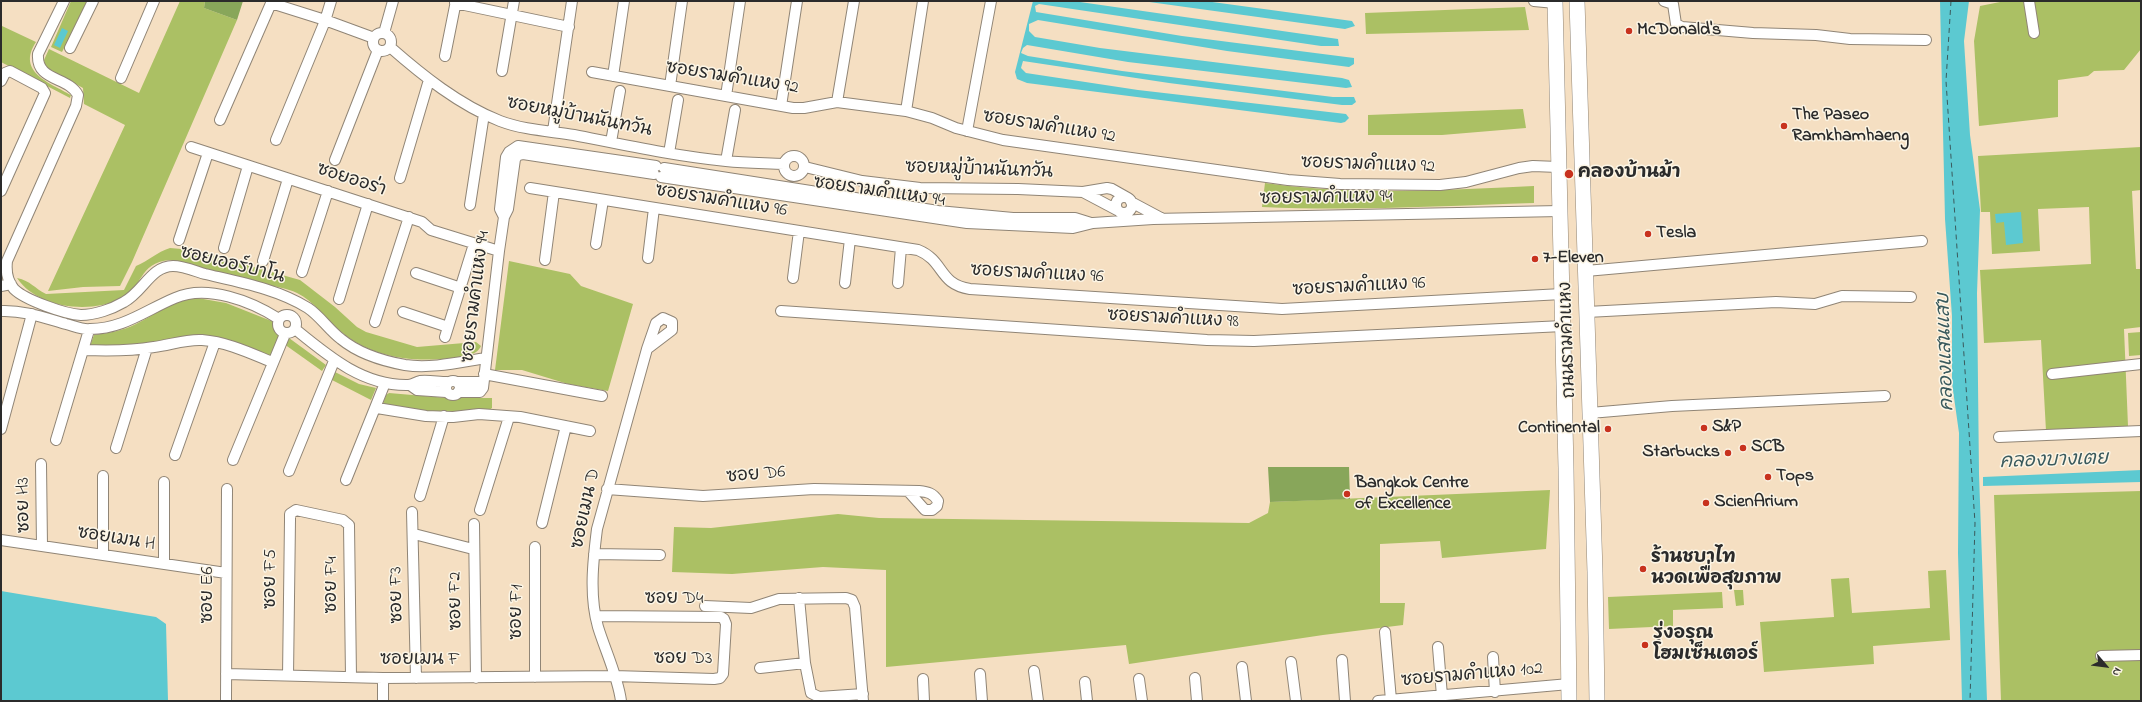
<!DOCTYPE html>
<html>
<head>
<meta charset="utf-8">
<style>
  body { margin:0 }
  #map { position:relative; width:2142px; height:702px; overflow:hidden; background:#f5dfc2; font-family:"Indie Flower",sans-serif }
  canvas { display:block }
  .frame { position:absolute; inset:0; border:2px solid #2b2b2b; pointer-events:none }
  .north { position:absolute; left:2086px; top:646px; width:40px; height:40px; -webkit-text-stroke:3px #fcf5e5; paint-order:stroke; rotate:118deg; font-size:11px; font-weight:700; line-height:16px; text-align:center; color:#2b2b2b }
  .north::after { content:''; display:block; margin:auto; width:14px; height:18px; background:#2b2b2b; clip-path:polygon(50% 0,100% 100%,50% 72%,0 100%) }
</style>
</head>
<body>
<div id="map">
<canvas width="2142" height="702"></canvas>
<div class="frame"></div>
<div class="north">N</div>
</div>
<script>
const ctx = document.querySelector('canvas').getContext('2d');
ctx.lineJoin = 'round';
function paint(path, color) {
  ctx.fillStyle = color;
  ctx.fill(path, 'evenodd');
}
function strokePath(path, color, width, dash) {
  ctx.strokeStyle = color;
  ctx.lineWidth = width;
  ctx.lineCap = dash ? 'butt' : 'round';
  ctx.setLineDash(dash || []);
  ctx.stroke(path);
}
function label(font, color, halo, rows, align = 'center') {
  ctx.font = font + ' "Indie Flower","Playpen Sans Thai",sans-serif';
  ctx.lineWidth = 3;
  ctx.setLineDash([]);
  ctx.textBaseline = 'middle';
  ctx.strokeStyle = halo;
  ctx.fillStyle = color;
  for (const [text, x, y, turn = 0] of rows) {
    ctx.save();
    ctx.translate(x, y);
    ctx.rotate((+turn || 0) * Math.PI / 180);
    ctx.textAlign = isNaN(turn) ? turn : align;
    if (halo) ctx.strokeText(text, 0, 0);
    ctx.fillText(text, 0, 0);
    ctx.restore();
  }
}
const green = new Path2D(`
  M71,1h17l-26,51 -11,-5z
  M180,1h25l-1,7 33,12 -105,242 -12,24 -37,1 -35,4 77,-166 -41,-21 -1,-16 -38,-21 -1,-7 5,-11 90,44z
  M2005,1h136v48l-17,21 -30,1 -6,5 -30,4v37l-79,9 -5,-85 6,-35z
  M1525,7l4,23 -163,4 -1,-21z
  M2,26l34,16c-20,30 14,41 35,53l-1,3 -69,-36z
  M1523,109l3,19 -84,7h-74v-20z
  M2141,147v43l-9,1 4,78h5v58l-17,2 4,97 -82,5 -5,-91 -57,3 -4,-73 111,-6 -2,-57 -51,2 2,42 -48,3 -2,-42h-9l-3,-56z
  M1265,183c90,13 179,7 269,3v17c-90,3 -181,8 -272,4z
  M170,248l23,2 107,30 35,27 22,20 9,5 51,15 59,-5 5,4c-4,10 -20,11 -29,12 -40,5 -84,-1 -114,-29 -13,-12 -25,-28 -41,-36 -10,-5 -22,-6 -32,-9 -31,-9 -63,-16 -95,-24 -33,3 -25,27 -50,39 -31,15 -83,9 -103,-21 14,3 17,10 29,16l78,-4 12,-24c12,-5 21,-14 34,-18z
  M509,261l61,13 11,12 52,18 -25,87 -40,-7 -46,-14h-27z
  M192,297l34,6 48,19 6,17 -10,18 -38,-16 -42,-5 -46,8 -54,2 4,-11c14,-2 28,-4 42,-11 20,-10 33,-21 56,-27z
  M2141,332v23l-12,1 -1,-23z
  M289,338l37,27 -4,6 -38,-27z
  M335,372l24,12 17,4 -5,12 -39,-20z
  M389,393l58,5h45v10l-4,3 -66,2 -34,-6 -5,-3 3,-9z
  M1550,490l-4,59 -104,9 -2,-17 -60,3v59h25l-2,22 -80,10 -194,29 -3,-19 -240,22v-97l-63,-3 -91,7 -60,-2 2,-45 37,1 127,-14 41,4 370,5 19,-10 2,-11z
  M2141,491v210h-140l-7,-206z
  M1946,570l4,70 -77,6 1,18 -110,8 -4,-50 74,-5 -3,-38 18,-1 3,35 78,-5 -2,-37z
  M1734,590h9l1,15 -8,1z
  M1722,592l1,16 -50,2v16l-64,3 -1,-32z`);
const forest = new Path2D(`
  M205,1h38l-6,19 -33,-12z
  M1268,467h81l1,32 -80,3z`);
const water = new Path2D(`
  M1033,1h40l265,38 1,7h-18l-282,-42 -4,2 1,6 146,24 172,22v6l-5,3 -122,-16 -189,-31 -9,4v7l6,6 65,11 242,30 7,2 3,7 -6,1 -218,-26 -101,-17 -4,3 -2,5 7,3 94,15 211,26h21l2,5 -4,3h-10l-173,-22 -146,-22 -2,7 5,5 112,17 208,24 3,4 -4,4 -4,1 -314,-40 -10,-4 -2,-7z
  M1142,1h63l147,20 3,5 -10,3z
  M1940,1h29l-5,40 6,94 10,75 -3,83 2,181 8,227h-25l-4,-148 1,-120 -7,-50v-67l-7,-97z
  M62,28l6,3 -8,17 -6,-3z
  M2021,212l2,31 -17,2 -2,-23 -8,1 -1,-9z
  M2141,470v12l-158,4v-9z
  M1,591l155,26 10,7 2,77h-167z`);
const ferry = new Path2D(`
  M1951,1l-5,80 29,442 -5,178`);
const street = new Path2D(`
  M64,1l-26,53c-2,28 30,22 40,41l-2,11 -69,155c-1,9 0,20 7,28 11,11 51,25 67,26 14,0 31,-6 43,-13 19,-10 27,-36 49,-36 10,0 22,5 32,8 34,8 73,15 103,34 12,8 21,22 33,31 17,14 42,22 64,26 26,4 55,-3 81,-7
  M1534,1l21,2
  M1664,1l9,3 3,20 6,3 71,6 63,2 34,4 76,1
  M2029,1l5,32
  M271,3l54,17 49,18
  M455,3l114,24
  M373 42a9 9 0 1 1 18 0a9 9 0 1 1-18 0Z
  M384,33l9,-32
  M390,47c32,28 69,58 110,74 24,9 49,10 74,14 51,10 101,21 152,26 20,2 39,2 58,3
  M70,48l23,-47
  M445,56l11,-55
  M502,71l12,-70
  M592,72l201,36h11l33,-6 69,9 26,7 24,10 47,12 285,40 52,4 100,1 26,-3 53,-14 14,-2 25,1
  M613,76l11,-75
  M121,78l33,-77
  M1,81l4,-8 5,-2 32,17 3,5 -44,98
  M670,86l12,-85
  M726,96l14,-95
  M837,102l17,-101
  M781,106l16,-105
  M906,111l17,-110
  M220,120l52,-119
  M553,131l19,-130
  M967,131l24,-130
  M276,140l49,-119 6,-20
  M611,142l9,-51
  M191,147l231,75 9,8 68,21
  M669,153l9,-53
  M784 166a10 10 0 1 1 20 0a10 10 0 1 1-20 0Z
  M335,160l43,-110
  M726,161l9,-51
  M805,167l57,14 58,7 98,1 65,3 24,-4 5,1 16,9
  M664,168l274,43 75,7h62l16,5
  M661,177l306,46 106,5 20,-5 60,-4 407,-8
  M400,178l29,-98
  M530,188l388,62c27,11 20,34 52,39l312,20 280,-15
  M1083,192l34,18
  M1116 205a8 8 0 1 1 16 0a8 8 0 1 1-16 0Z
  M1131,202l30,16
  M470,205l14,-91
  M504,217l-4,-8 6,-52 3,-5 9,-6 138,20
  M179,240l29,-87
  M596,244l7,-44
  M224,248l24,-82
  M648,258l6,-50
  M545,260l9,-68
  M263,261l25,-82
  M1586,271l336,-30
  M302,272l26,-81
  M416,273l45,15
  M793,278l6,-47
  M845,283l5,-44
  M898,283l3,-35
  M1,286l10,-2
  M339,299l29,-95
  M1,311c23,-1 44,7 65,13 8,2 17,6 24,5 33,0 56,-19 85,-31 32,-14 76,3 104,21
  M781,311l426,29 47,1 309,-15
  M403,312l45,15
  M1587,312l189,-10 39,2 27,-8 69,1
  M278 324a9 9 0 1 1 18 0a9 9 0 1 1-18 0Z
  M663,318l9,4v8l-25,19 9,-26z
  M375,322l34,-105
  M295,329c33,27 68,57 113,56 5,0 8,-3 12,-4 8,-1 19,1 27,1
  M445,337l29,-93
  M84,350c24,1 47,1 70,-3 16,-2 32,-8 48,-7 25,2 48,13 70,22
  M484,374l118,22
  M2052,374l89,-10
  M446 388a7 7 0 1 1 14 0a7 7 0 1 1-14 0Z
  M458,382h25
  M410,385l7,5 29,2
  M458,392h22l3,-4 16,-137 5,-34 4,-8 7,-50 3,-4 5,-1 131,20
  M377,408l49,8 27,1 26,-3 41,3 70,14
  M1590,413l82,-7 213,-10
  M1,429l31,-115
  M1999,437l142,-6
  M56,440l33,-110
  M116,448l31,-100
  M175,455l40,-113
  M233,460l52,-126
  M41,464l1,82
  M289,471l45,-110
  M103,476v79
  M346,480l39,-97
  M164,482v82
  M607,489l96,7 111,-7 105,2c9,1 14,2 19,10l-1,5 -5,4h-7l-17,-19
  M420,496l24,-80
  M480,510l29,-93
  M412,512l4,166
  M542,523l24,-97
  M474,524l2,154
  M414,534l59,15
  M1,540l225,33
  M535,547v130
  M594,554l66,1
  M799,598l6,65 6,30 8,4 44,-3
  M705,606l46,2 28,-9 67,-1 6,2 3,7 8,94
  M1385,632l6,68
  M1438,647l4,49
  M2101,656l40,-1
  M1493,657l2,35
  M1342,660l3,41
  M1291,662l5,39
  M1242,667l4,34
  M760,668l45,-5
  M1034,671l4,30
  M226,674l157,4 231,-2 100,3 6,-1 3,-4 3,-50 -2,-5 -3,-2 -125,-1
  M980,674l2,27
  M288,676l2,-156v-6l6,-4 47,10 6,5 2,152
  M1195,678l2,23
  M923,679l1,22
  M1139,679l3,22
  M1085,682l2,19
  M226,701l1,-212
  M383,701v-23
  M621,701c-3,-24 -16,-51 -23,-74 -9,-31 -5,-66 -1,-98l50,-180
  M1378,701l191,-17`);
const primary = new Path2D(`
  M1555,1l11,467 3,233
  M1577,1l18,571 2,129`);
const markers = [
  [1629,31,4,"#c8321e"],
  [1784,126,4,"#c8321e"],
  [1569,174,5,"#c8321e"],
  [1648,234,4,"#c8321e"],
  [1535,259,4,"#c8321e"],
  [1704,428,4,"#c8321e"],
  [1608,429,4,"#c8321e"],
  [1743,448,4,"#c8321e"],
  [1728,453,4,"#c8321e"],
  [1768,477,4,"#c8321e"],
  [1347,494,4,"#c8321e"],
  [1706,503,4,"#c8321e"],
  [1643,569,4,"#c8321e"],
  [1645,645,4,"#c8321e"]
];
const poiNames = [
  ["McDonald's",1637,31],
  ["The Paseo",1792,116],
  ["Ramkhamhaeng",1792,137],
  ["คลองบ้านม้า",1578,174],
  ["Tesla",1656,234],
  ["7-Eleven",1543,259],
  ["S&P",1712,428],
  ["Continental",1600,429,"right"],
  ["SCB",1751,448],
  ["Starbucks",1720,453,"right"],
  ["Tops",1776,477],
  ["Bangkok Centre",1355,484],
  ["of Excellence",1355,505],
  ["ScienArium",1714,503],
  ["ร้านชบาไท",1651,559],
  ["นวดเพื่อสุขภาพ",1651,580],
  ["รุ่งอรุณ",1653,635],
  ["โฮมเซ็นเตอร์",1653,656]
];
const streetNames = [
  ["ซอยรามคําแหง 92",732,79,9],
  ["ซอยหมู่บ้านนันทวัน",579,118,11],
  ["ซอยรามคําแหง 92",1049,128,9],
  ["ซอยรามคําแหง 92",1368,166,2],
  ["ซอยหมู่บ้านนันทวัน",979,171,2],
  ["ซอยออร่า",351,181,18],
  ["ซอยรามคําแหง 94",879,193,8],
  ["ซอยรามคําแหง 94",1326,199,-1],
  ["ซอยรามคําแหง 96",721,202,9],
  ["ซอยเออร์บาโน",232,266,14],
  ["ซอยรามคําแหง 96",1037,275,3],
  ["ซอยรามคําแหง 96",1359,288,-3],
  ["ซอยรามคําแหง 94",477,297,-83],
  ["ซอยรามคําแหง 98",1173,320,3],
  ["ถนนรามคำแหง",1569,340,-92],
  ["ซอย D6",756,476,-5],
  ["ซอย H3",25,505,-91],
  ["ซอยเมน D",587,509,-78],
  ["ซอยเมน H",116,540,9],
  ["ซอย F5",272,579,-90],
  ["ซอย F4",333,585,-90],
  ["ซอย E6",209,595,-90],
  ["ซอย F3",398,595,-91],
  ["ซอย D4",674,600],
  ["ซอย F2",457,601,-91],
  ["ซอย F1",518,612,-90],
  ["ซอย D3",683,660],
  ["ซอยเมน F",420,661],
  ["ซอยรามคําแหง 102",1472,676,-5]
];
const waterNames = [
  ["คลองแสนแสบ",1947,352,-92],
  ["คลองบางเตย",2054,462,-2]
];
paint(green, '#abc064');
paint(forest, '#88a65a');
paint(water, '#5cc9d1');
strokePath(ferry, '#3a5a5d', 1, [5, 4]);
strokePath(street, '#908576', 12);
strokePath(primary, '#908576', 16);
strokePath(street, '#fff', 10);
strokePath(primary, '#fff', 15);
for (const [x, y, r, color] of markers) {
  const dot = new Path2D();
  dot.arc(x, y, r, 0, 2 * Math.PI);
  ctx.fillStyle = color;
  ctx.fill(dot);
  strokePath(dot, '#fcf5e5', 1.5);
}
label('bold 18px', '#2b2b2b', '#fcf5e5', poiNames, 'left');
label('18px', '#2b2b2b', '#fcf5e5', streetNames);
label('italic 19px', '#3a5a5d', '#fcf5e5', waterNames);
</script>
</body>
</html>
